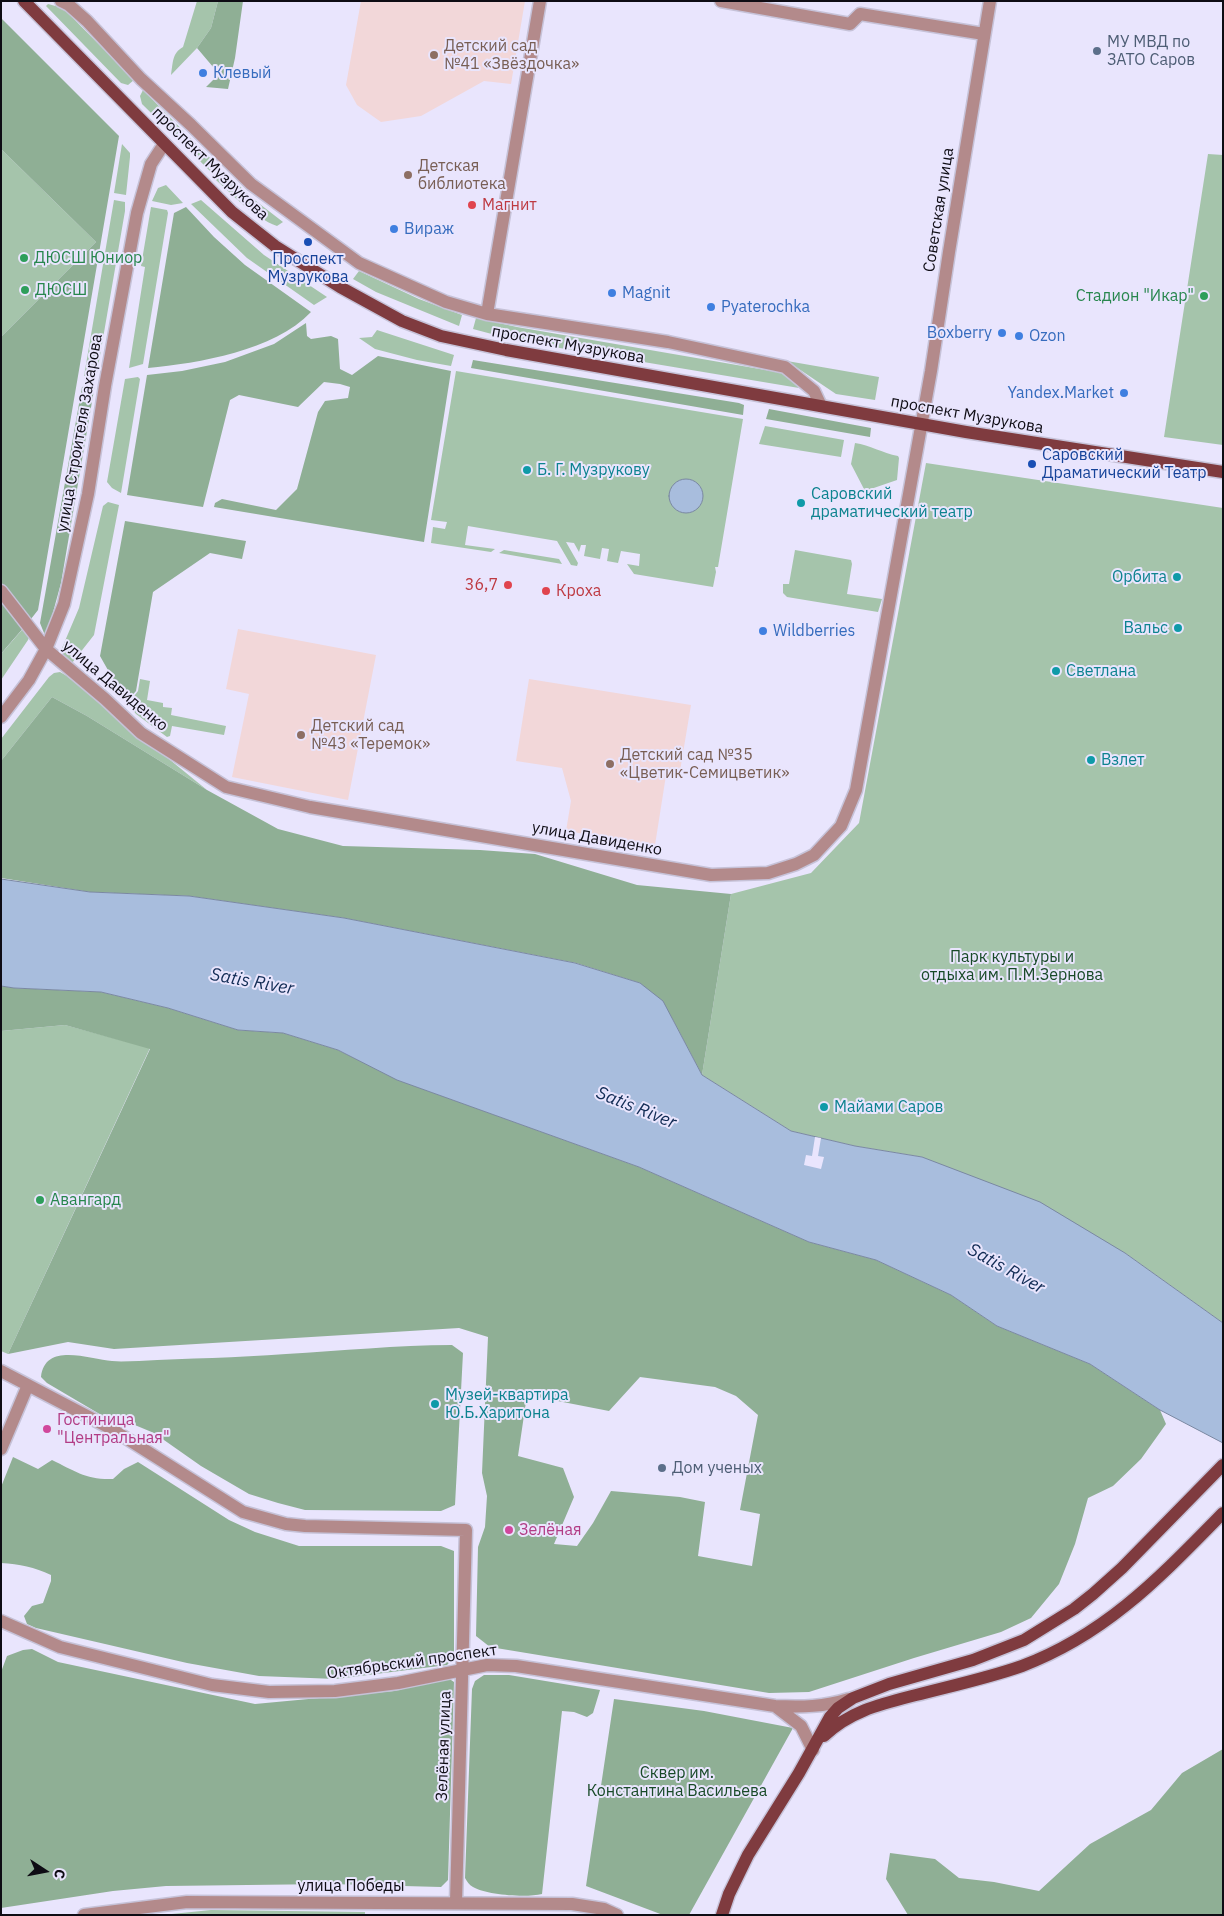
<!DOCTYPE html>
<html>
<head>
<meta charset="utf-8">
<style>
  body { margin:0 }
  #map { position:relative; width:1224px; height:1916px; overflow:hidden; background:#e9e5fd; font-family:"IBM Plex Sans",sans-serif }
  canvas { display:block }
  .frame { position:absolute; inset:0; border:2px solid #0e0c14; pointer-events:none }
  .north { position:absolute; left:20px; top:1846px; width:50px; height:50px; -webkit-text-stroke:4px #e9e5fd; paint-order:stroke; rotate:101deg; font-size:14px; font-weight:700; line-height:20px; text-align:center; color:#0e0c14 }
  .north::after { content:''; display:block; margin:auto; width:18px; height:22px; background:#0e0c14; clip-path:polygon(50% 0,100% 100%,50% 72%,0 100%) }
</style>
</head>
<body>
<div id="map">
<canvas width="1224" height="1916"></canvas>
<div class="frame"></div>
<div class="north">С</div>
</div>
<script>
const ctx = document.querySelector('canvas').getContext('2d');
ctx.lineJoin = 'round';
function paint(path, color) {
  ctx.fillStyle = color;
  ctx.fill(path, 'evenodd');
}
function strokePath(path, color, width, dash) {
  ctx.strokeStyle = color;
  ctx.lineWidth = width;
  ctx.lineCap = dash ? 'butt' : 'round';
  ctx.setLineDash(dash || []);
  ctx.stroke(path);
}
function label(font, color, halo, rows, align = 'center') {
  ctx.font = font + ' "IBM Plex Sans",sans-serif';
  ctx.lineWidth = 4;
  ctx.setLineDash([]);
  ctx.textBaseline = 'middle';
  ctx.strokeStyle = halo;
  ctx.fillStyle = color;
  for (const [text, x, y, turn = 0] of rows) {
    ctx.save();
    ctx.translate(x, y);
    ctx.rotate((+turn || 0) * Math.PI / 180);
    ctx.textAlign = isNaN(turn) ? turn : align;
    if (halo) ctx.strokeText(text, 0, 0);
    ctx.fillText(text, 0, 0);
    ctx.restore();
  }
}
const education = new Path2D(`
  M361,1h164l-14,83 -27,-3 -63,35 -40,6 -24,-17 -11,-20z
  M238,629l138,26 -28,145 -116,-23 17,-83 -23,-5z
  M529,679l162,26 -11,66 -13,-2 -12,76 -89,-14 5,-30 -9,-33 -46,-7z`);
const green = new Path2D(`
  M197,1h21l-7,27 -14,20 -26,27c2,-12 1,-22 12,-28z
  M48,4l15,4 71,72 -6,5 -7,-2 -75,-77z
  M143,90l74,75 -6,7 -69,-68 -2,-8z
  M122,144l8,9v4l-4,38 -12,-2z
  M1,149l95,93 -95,95z
  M1208,154l15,1v290l-59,-8z
  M224,171l28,27 31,24 -6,4c-24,-9 -42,-29 -61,-46z
  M166,185l17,18 -12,2 -19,-4 6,-13z
  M114,200l11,2v9l-28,162 -13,3z
  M201,200l63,55 63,42 -13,8 -67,-47 -56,-54z
  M151,207l16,3 1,3 -25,151 -14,4 16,-101 -4,-1z
  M359,271l60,28 43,16 -3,11 -83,-34 -23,-13z
  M476,318l41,9 266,46 16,15 -281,-47 -45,-12z
  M377,330l77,25 -3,11 -34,-6 -42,-11 -16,-11 13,-1z
  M787,361l92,16 -4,23 -39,-6z
  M456,371l287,48 -25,148h-3l1,5 -3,15 -79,-13 -7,-10 12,2 1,-12 -19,-3 -3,12 -11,-2 2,-12 -7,-1 -2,11 -16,-3 2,-11h-5l-2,7 -5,-9 -8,-1 12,21 -1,3 -6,-1 -14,-24 -89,-15 -3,19 30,4 -4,3 -60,-9 2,-16 12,2 2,-7 -16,-2z
  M138,377l2,2 -19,114 -9,-5 -5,-6 18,-103z
  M765,426l79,14 -3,17 -82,-13z
  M855,443c15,2 27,10 43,13l1,2 -2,22 -32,11 -14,-27z
  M926,463l297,45v815l-98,-70 -203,-96 -67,-11 -64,-15 -89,-56 29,-181 80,-21 48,-50z
  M108,502l11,3 -25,130 -22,28 -9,-8 -1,-7 17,-40 24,-102z
  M504,550l55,9 3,5 -63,-11z
  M795,550l56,10 1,4 -5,30 35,5 -4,13 -91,-15 -4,-4v-9h6z
  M28,623l4,7 -4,10 -27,40v-26z
  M60,672l7,4 140,114 -120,-74 -35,-19 -51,64v-22l48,-62 5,-4z
  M140,679l10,2 -3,19 16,3v4l9,1 -1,7 55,11 -2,9 -52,-9 -2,10 -3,1 -31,-23 -8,-10 10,-13z
  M65,1025l85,23 -142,306 -7,-3v-320z
  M211,1910l154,2v3h-203z`);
const forest = new Path2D(`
  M218,1h25l-8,57 -7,31 -22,-2 13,-13 -22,-26 14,-20z
  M1,18l118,118 -81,474c-11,15 -25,29 -37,44v-317l95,-95 -95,-93z
  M186,207l28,30 31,28 66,47c-37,39 -112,51 -163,56l26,-155z
  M306,323l1,13 4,3 20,-3 7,3 2,30 12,6 26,-19 73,15 -27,171 -210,-35 1,-4 7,-4 54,11 21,-21 21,-77 7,-11 23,-3 2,-11 -10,-3 -16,-2 -26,25 -59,-12 -9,5 -27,107 -76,-12 20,-120 35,-4 43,-9 49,-18z
  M473,360l266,43 5,2 -1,10 -272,-47z
  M95,384l-34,199 -15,55 -6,-15 42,-236z
  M769,409l102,19 -1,9 -104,-18z
  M125,521l121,20 -4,18 -32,-6 -57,39 -17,99 -7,8 -16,-20 -13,-23z
  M52,697l35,19 120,74 71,39 65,17 137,4 55,4 102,31 94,9 -29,181 -29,-55 -33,-37 -64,-20 -232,-45 -155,-22 -99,-4 -89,-14v-117z
  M1,986l13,2 87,4 67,16 70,22 45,3 55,17 60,30 241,87 170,75 67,18 75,35 46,31 93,38 70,46 6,14 -25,35 -28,27 -25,12 -13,46 -16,40 -28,34 -30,14 -87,26 -105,34 -40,1 -279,-46 -14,-11 2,-89 7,-20 2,-31 -5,-23 6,-136 -29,-9 -345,21 -46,-7 -60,12 142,-305 -85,-24 -64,6zM640,1377l75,10 21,9 22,19 -18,95 20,4 -8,52 -54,-10 7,-54 -25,-5 -69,-6 -18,32 -16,23 -23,-2 20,-47 -11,-29 -45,-12 9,-61 82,16z
  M452,1345l11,8 -8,152 -14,6 -136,-1 -27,-7 -29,-9 -48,-28 -47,-33 -36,-15 -10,1 -61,-36 -6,-6c4,-36 50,-17 71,-16 9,1 18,0 27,0 49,-3 98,-3 147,-7 55,-3 111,-9 166,-9z
  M13,1457l25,12 14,-9c23,11 34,20 61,19l11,-10 14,-7 91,58 26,12 44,14h142l13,5v106l-7,8 -111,14 -77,-3 -72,-13 -151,-35 -9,-4 -3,-8 8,-10 11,-3 8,-22v-6c-17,-8 -31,-11 -50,-12v-76z
  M32,1649l26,13 197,42 139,-13 54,-13 6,4 -6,198 -7,7 -112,-3 -163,2 -53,5 -112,17v-236l6,-16 16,-6z
  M484,1675h25l91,15 -7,23 -6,4 -13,-5 -12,-1 -20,183c-16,4 -55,1 -69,-7 -4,-2 -6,-6 -8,-9l7,-189 3,-8z
  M614,1699l90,12 89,17 -104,187h-26l-77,-29z
  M1223,1749v166h-315l-22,-36 4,-26 45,6 24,19 35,4 45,9 51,-47 61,-34 31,-37z`);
const water = new Path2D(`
  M669 496a17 17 0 1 1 34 0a17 17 0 1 1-34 0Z
  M1,879l89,13 99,4 155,22 231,45 65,20 23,18 39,74 89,56 64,15 67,11 118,45 85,51 98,70v120l-63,-33 -70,-46 -93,-38 -46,-31 -75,-35 -67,-18 -170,-75 -242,-87 -59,-30 -55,-17 -45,-3 -70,-22 -67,-16 -87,-4 -13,-2z`);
const pier = new Path2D(`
  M815,1137l6,1 -3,18 6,1 -3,12 -17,-4 2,-10 6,1z`);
const minor = new Path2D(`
  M61,1l8,4 18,16 54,58 50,46 60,59 108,79 87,39 41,12 181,28 117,25 29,24 7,15
  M721,1l129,23 10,-10 124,20
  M487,314l53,-313
  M1,591l45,58 59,50 36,34 85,54 84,20 401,68 57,-2 28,-9 18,-9 27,-29 15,-36 75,-419 18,-119 41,-251
  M1,717l28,-37 17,-31 18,-45 24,-110 17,-108 32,-173 14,-49 13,-20
  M1,1371l109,57 133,84 43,12 19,2 161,4 -10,372
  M1,1449l27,-64
  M1,1621l59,26 152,38 57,7 66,-1 63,-8 89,-18 29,1 259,40c27,1 49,1 74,-7
  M775,1706l26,20 12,24
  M84,1915l103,-13 385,2 32,5 13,6`);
const major = new Path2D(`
  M24,1l208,211 43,34 65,41 62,34 39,15 65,14 460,82 257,40
  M824,1736c26,-25 57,-32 92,-41 35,-9 72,-17 106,-29 85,-32 139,-90 201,-153
  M722,1915l7,-21 19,-39 51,-82 31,-56 8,-9 15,-10 36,-14 84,-24 51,-20 50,-31 19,-15 29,-26 101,-103`);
const markers = [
  [1097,51,5,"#5c6f8a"],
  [434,55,5,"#8d6e63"],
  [203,73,5,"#3f7fe0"],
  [408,175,5,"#8d6e63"],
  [472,205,5,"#e0444e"],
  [394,229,5,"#3f7fe0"],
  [308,242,5,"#1a4fb4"],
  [24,258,5,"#2e9e5b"],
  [25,290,5,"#2e9e5b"],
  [612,293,5,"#3f7fe0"],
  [1204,296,5,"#2e9e5b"],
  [711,307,5,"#3f7fe0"],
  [1002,333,5,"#3f7fe0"],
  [1019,336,5,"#3f7fe0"],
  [1124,393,5,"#3f7fe0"],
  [1032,464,5,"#1a4fb4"],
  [527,470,5,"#0f9aa8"],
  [801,503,5,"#0f9aa8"],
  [1177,577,5,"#0f9aa8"],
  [508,585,5,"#e0444e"],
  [546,591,5,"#e0444e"],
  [1178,628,5,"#0f9aa8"],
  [763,631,5,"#3f7fe0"],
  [1056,671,5,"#0f9aa8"],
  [301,735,5,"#8d6e63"],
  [1091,760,5,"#0f9aa8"],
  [610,764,5,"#8d6e63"],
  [824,1107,5,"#0f9aa8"],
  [40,1200,5,"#2e9e5b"],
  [435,1404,5,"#0f9aa8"],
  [47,1429,5,"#d1479c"],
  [662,1468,5,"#5c6f8a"],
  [509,1530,5,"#d1479c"]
];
const serviceNames = [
  ["МУ МВД по",1107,42],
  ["ЗАТО Саров",1107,60],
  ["Дом ученых",672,1468]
];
const educationNames = [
  ["Детский сад",444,46],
  ["№41 «Звёздочка»",444,64],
  ["Детская",418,166],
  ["библиотека",418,184],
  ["Детский сад",311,726],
  ["№43 «Теремок»",311,744],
  ["Детский сад №35",620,755],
  ["«Цветик-Семицветик»",620,773]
];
const shopNames = [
  ["Клевый",213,73],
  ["Вираж",404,229],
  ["Magnit",622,293],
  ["Pyaterochka",721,307],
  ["Boxberry",992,333,"right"],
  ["Ozon",1029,336],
  ["Yandex.Market",1114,393,"right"],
  ["Wildberries",773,631]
];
const streetNames = [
  ["проспект Музрукова",210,164,44],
  ["Советская улица",939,210,-81],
  ["проспект Музрукова",568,345,10],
  ["проспект Музрукова",967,415,10],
  ["улица Строителя Захарова",80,433,-80],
  ["улица Давиденко",115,686,40],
  ["улица Давиденко",597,839,10],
  ["Октябрьский проспект",412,1662,-8],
  ["Зелёная улица",444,1746,-88],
  ["улица Победы",351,1886]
];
const healthNames = [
  ["Магнит",482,205],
  ["36,7",498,585,"right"],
  ["Кроха",556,591]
];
const leisureNames = [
  ["ДЮСШ Юниор",34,258],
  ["ДЮСШ",35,290],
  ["Стадион \"Икар\"",1194,296,"right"],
  ["Авангард",50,1200]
];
const transitNames = [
  ["Проспект",308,259],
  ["Музрукова",308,277],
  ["Саровский",1042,455,"left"],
  ["Драматический Театр",1042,473,"left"]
];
const cultureNames = [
  ["Б. Г. Музрукову",537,470],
  ["Саровский",811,494],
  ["драматический театр",811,512],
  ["Орбита",1167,577,"right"],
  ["Вальс",1168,628,"right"],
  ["Светлана",1066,671],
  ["Взлет",1101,760],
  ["Майами Саров",834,1107],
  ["Музей-квартира",445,1395],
  ["Ю.Б.Харитона",445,1413]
];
const parkNames = [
  ["Парк культуры и",1012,957],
  ["отдыха им. П.М.Зернова",1012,975],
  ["Сквер им.",677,1773],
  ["Константина Васильева",677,1791]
];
const hotelNames = [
  ["Гостиница",57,1420],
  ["\"Центральная\"",57,1438],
  ["Зелёная",519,1530]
];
const waterNames = [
  ["Satis River",252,982,10],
  ["Satis River",636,1108,22],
  ["Satis River",1006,1269,29]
];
paint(education, '#f2d7d9');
paint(green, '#a5c4ab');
paint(forest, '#8faf95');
paint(water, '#a8bddd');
strokePath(water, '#7a88a1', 1);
paint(pier, '#e9e5fd');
strokePath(minor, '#c6c2d8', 15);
strokePath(major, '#c6c2d8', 15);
strokePath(minor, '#b38a8b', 12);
strokePath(major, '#7f3b3f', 12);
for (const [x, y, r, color] of markers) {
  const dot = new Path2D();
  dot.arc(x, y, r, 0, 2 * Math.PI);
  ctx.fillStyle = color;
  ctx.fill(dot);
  strokePath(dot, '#e9e5fd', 2);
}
label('16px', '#4e5e75', '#e9e5fd', serviceNames, 'left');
label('16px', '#785e54', '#e9e5fd', educationNames, 'left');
label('16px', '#366cbe', '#e9e5fd', shopNames, 'left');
label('16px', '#0e0c14', '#e9e5fd', streetNames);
label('16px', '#be3a42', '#e9e5fd', healthNames, 'left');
label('16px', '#27864d', '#e9e5fd', leisureNames, 'left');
label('16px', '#164399', '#e9e5fd', transitNames);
label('16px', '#0d838f', '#e9e5fd', cultureNames, 'left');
label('16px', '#184a28', '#e9e5fd', parkNames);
label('16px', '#b23c85', '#e9e5fd', hotelNames, 'left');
label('italic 18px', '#122c55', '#e9e5fd', waterNames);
</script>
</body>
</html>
